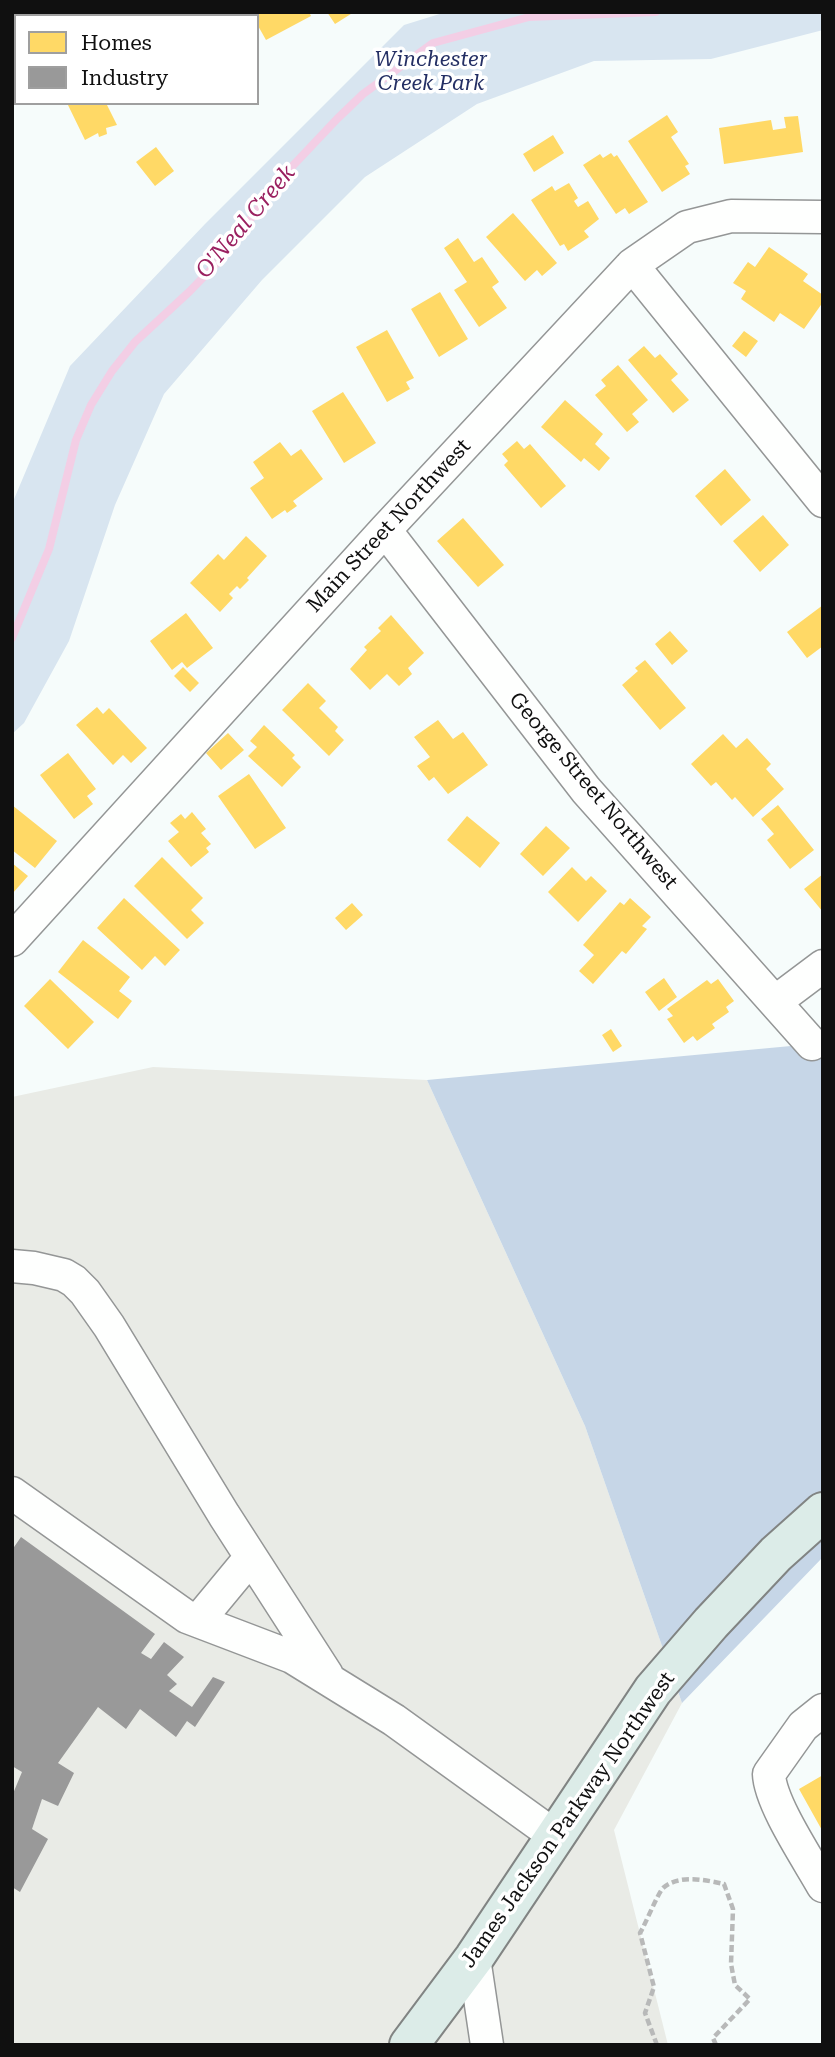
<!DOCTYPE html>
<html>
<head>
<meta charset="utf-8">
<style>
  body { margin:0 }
  #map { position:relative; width:835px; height:2057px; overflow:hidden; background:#f6fcfb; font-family:"Roboto Serif",serif }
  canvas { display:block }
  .frame { position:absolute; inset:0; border:14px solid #101010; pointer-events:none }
  .legend { position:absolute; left:14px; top:14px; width:245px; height:91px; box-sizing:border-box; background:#fff; border:2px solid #9f9f9f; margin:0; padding:9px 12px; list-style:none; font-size:21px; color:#101010 }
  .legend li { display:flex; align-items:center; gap:14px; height:35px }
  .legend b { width:35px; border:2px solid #9f9f9f }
</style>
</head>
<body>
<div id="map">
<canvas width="835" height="2057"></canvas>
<div class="frame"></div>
<ul class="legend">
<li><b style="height:19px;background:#ffd966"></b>Homes</li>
<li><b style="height:19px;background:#999"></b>Industry</li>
</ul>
</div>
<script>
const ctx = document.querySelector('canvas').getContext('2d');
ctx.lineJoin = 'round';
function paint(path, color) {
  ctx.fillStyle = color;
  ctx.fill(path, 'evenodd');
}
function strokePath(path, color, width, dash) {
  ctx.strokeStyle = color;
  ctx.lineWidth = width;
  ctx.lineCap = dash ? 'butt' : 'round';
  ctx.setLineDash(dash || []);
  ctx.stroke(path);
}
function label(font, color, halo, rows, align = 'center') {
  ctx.font = font + ' "Roboto Serif",serif';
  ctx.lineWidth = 7;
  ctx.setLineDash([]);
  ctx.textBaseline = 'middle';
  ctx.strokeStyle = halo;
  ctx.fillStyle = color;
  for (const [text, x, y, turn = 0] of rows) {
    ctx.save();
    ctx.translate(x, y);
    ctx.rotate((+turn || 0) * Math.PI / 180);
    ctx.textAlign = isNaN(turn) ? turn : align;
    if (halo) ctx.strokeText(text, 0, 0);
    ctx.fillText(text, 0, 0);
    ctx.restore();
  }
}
const industrial = new Path2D(`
  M153,1067l274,13 158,346 97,277 -68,127 54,215h-656v-948z`);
const green = new Path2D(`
  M446,12h377v18l-112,29 -117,2 -117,43 -112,73 -103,103 -98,114 -49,111 -46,136 -45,82 -12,11v-230l58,-138 135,-142 199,-199z`);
const forest = new Path2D(`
  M823,1043v514l-141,146 -97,-277 -158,-346z`);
const homes = new Path2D(`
  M251,12h58l2,4 -45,24 -9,-16v-8h-4z
  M327,12h27l-19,12z
  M67,103h39l11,22 -11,3 1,6 -8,3 -1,-4 -13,7z
  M667,115l11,17 -7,5 18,27 -4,2 5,8 -28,18 -34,-51z
  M798,116l5,36 -79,12 -5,-36 52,-8 2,10 13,-2 -2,-11z
  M553,135l11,18 -30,19 -11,-18z
  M156,147l18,24 -19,15 -19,-24z
  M611,153l3,4 3,-2 31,47 -19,12 -4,-6 -9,6 -33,-49 17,-11 3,4z
  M569,183l9,15 -4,3 4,6 10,-6 11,18 -15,12 5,6 -21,14 -4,-7 -4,2 -29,-46 21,-14 3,5z
  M513,213l44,50 -15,13 -5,-6 -12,11 -39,-44z
  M458,238l16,24 8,-5 17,25 -7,5 15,21 -28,19 -25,-37 13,-8 -23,-34z
  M769,247l39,27 -5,7 20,14v7l-19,27 -24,-16 -6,9 -33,-23 5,-8 -13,-8 15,-21 7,5z
  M440,292l28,47 -29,18 -28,-48z
  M387,330l27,48 -8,4 4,7 -23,13 -31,-55z
  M744,331l14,10 -12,16 -14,-11z
  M644,346l11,12 5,-4 18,20 -7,6 18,20 -16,13 -45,-53z
  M618,365l30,35 -16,14 7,8 -12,10 -32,-37 11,-9 -5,-6z
  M343,392l33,51 -32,20 -32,-52z
  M565,400l38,34 -8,10 15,14 -11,13 -15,-13 -3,4 -40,-35z
  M517,441l7,8 6,-5 36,42 -25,22 -37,-43 4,-4 -6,-7z
  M280,442l11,14 10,-7 22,30 -30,22 4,5 -10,7 -2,-3 -13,9 -22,-31 14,-10 -11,-16z
  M725,469l26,31 -30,26 -26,-30z
  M763,515l26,30 -29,27 -27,-31z
  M463,518l41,47 -26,22 -41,-46z
  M246,536l21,20 -20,22 2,2 -9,9 -3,-3 -8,8 4,4 -13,14 -30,-29 28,-29 6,6z
  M823,605v41l-16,12 -20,-26z
  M186,613l27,35 -26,20 -5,-6 -10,8 -22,-29z
  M391,615l33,38 -16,15 4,6 -13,12 -12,-12 -17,16 -20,-21 17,-19 -3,-3 17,-16 -3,-3z
  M670,631l18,20 -16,14 -17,-21z
  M645,660l41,48 -26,22 -38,-45 16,-14 -3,-3z
  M183,667l16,16 -9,9 -16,-16z
  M308,683l18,18 -7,7 19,19 -3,4 9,9 -15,16 -47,-46z
  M97,707l6,7 6,-6 38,40 -16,15 -8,-8 -10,10 -37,-40z
  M438,720l15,19 10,-7 25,33 -40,29 -14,-17 -5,4 -12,-15 13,-9 -16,-20z
  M264,725l31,30 -3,3 9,9 -19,20 -34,-31 9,-9 -7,-6z
  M228,733l16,17 -23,20 -15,-17z
  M723,734l13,14 11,-10 24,26 -5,5 18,20 -31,28 -18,-20 -3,3 -16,-18 -5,4 -20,-22z
  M68,753l28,36 -9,7 6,8 -19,15 -34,-44z
  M249,774l37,54 -31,21 -37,-53z
  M12,805l45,36 -22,27 -23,-18z
  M778,805l36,45 -24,19 -23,-29 7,-6 -13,-15z
  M192,812l14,17 -5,4 10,11 -5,4 3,4 -18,15 -23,-26 11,-9 -9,-9 11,-9 4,5z
  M467,816l33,27 -20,25 -33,-28z
  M546,826l24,22 -27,28 -23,-22z
  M162,857l41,41 -12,12 13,13 -17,16 -53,-53z
  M12,863l16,13 -16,18z
  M572,867l14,14 5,-5 16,15 -29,31 -30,-30z
  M823,874v38l-19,-23z
  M124,898l56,52 -15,16 -10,-10 -13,14 -45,-42z
  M630,898l21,19 -9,9 5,3 -21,25 -4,-3 -29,33 -14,-13 15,-16 -11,-10 37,-43 4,3z
  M352,903l11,12 -17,15 -11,-12z
  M83,940l47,37 -11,14 13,10 -14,18 -60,-47z
  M664,978l13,19 -18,14 -14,-19z
  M50,979l44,43 -26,27 -44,-43z
  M718,979l16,22 -8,6 3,5 -17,12 3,4 -18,13 -4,-5 -9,7 -17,-24 6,-3 -6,-7 40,-29 4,4z
  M611,1029l11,17 -9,6 -11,-17z
  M823,1775v57l-24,-43z`);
const industry = new Path2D(`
  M21,1537l134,97 -14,19 10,6 13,-17 20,15 -17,18 10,9 -8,7 23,16 21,-30 12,5 -30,45 -8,-6 -11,16 -36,-28 -14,20 -28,-22 -40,56 16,10 -16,33 -16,-7 -10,30 16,10 -28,53 -8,-5v-91l10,-24 -10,-6v-216z`);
const stream = new Path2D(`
  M12,638l37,-89 27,-109 15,-35 21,-34 23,-29 55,-51 26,-27 69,-90 52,-55 26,-25 70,-51 96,-26 127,-5`);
const path = new Path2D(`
  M657,2045l-12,-32 9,-26 -14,-54c5,-8 18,-40 23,-45 16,-14 43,-8 61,-4l9,25 -2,55 4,21 15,14 -37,39 3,7`);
const minor = new Path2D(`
  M83,16l6,-4
  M12,57l4,-2
  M632,265l191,236
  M385,530l201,260 226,254
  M12,940l373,-410 247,-265 55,-38 44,-11 92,1
  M775,1002l48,-36
  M12,1266l22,2 30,7 10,6 11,11 24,34 115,189 103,160
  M12,1493l175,124 105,40 102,63 161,116
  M198,1621l53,-64
  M823,1710l-20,16 -34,48c1,29 39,85 54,112
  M474,1958l13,87`);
const major = new Path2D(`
  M409,2045l65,-87 179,-268 58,-67 65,-69 47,-42`);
const parkNames = [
  ["Winchester",431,60],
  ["Creek Park",431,84]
];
const streetNames = [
  ["Main Street Northwest",389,526,-47],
  ["George Street Northwest",593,791,50],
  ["James Jackson Parkway Northwest",568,1820,-55]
];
const waterNames = [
  ["O'Neal Creek",246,222,-50]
];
paint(industrial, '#e9ebe6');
paint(green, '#d8e5f0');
paint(forest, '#c6d6e7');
paint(homes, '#ffd966');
paint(industry, '#999');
strokePath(stream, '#f3cee5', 8);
strokePath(minor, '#949696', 35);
strokePath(major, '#818483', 42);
strokePath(path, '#b8b9b9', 4.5, [7, 3.5]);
strokePath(minor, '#fefffe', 32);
strokePath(major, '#dcece8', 38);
label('italic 21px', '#242f64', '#fff', parkNames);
label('21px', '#101010', '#fff', streetNames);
label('italic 23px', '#9a2060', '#fff', waterNames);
</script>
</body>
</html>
